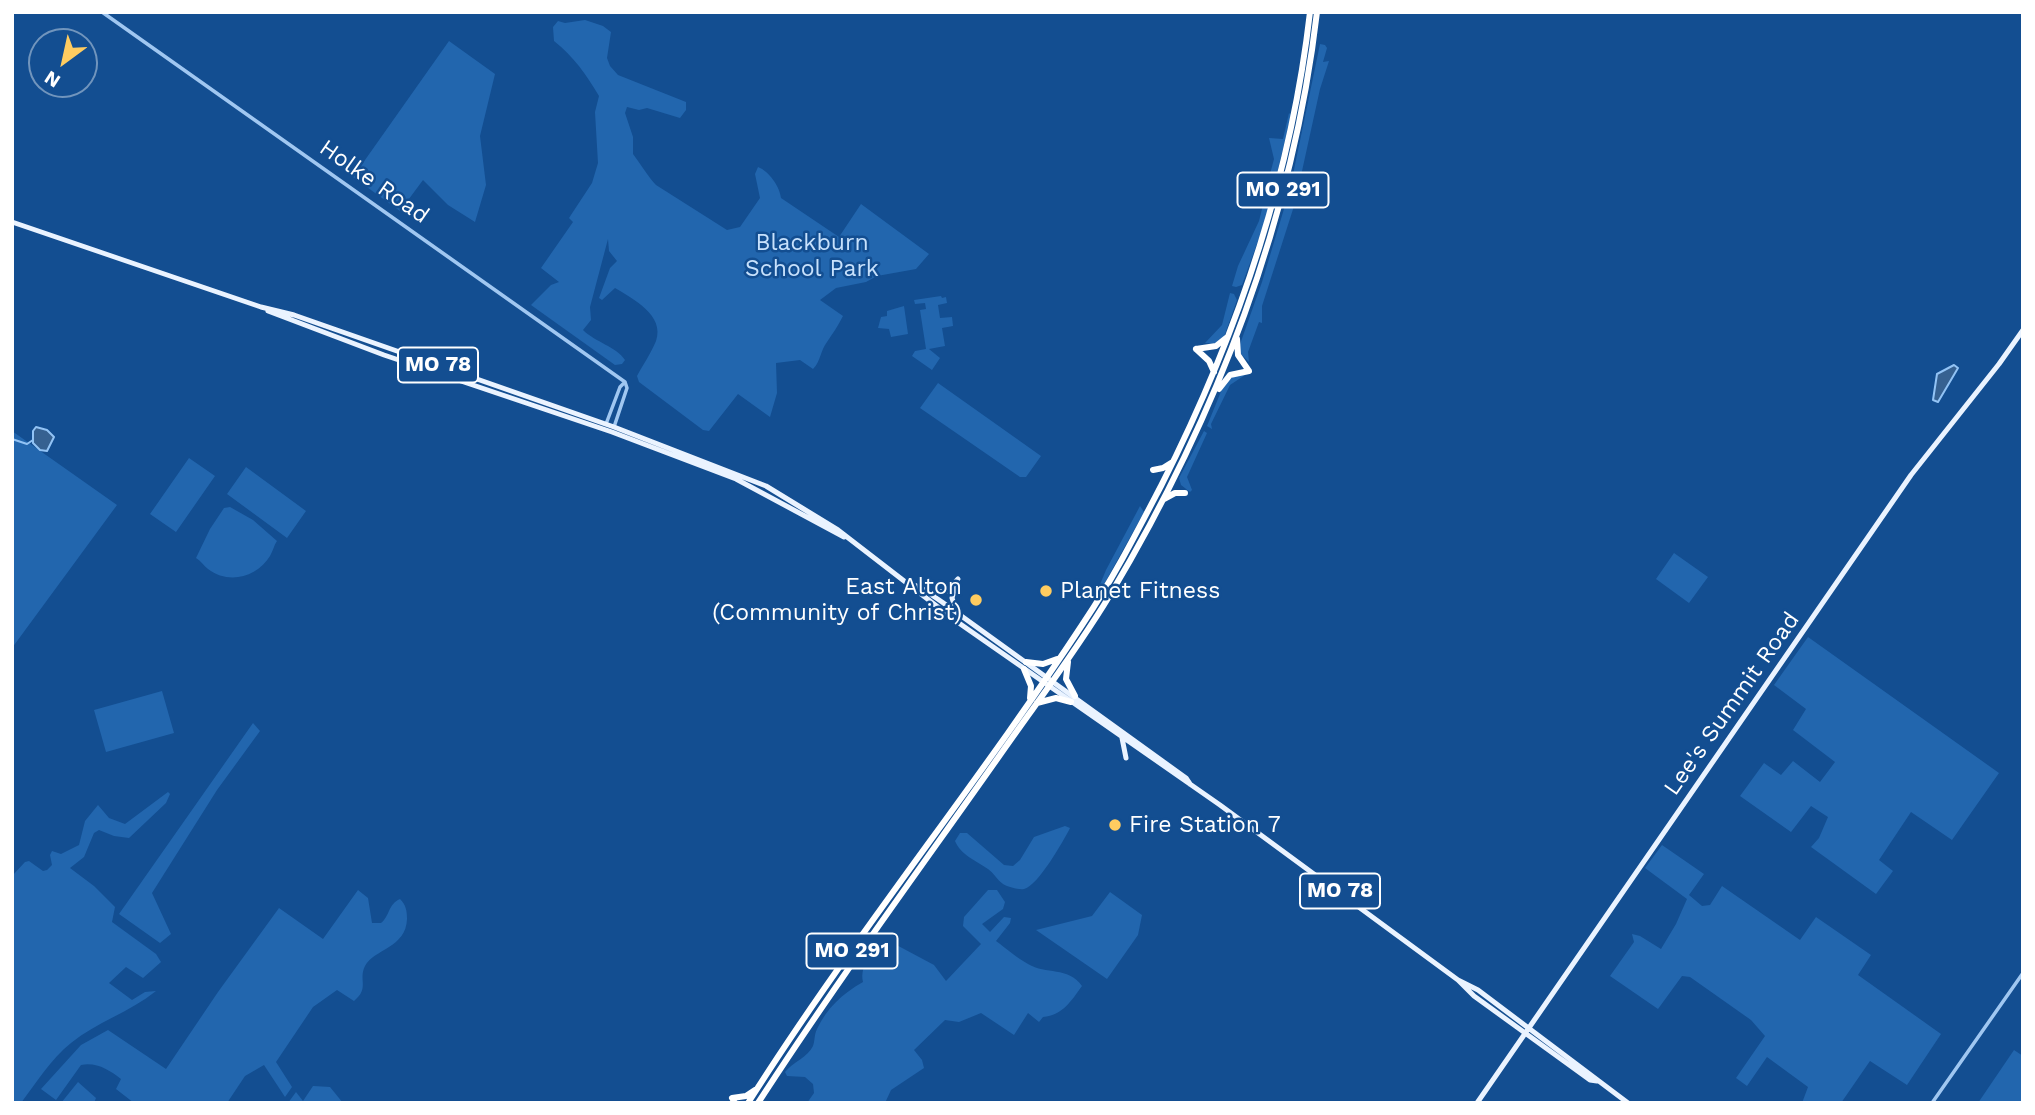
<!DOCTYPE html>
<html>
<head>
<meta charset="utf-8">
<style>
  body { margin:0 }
  #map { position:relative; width:2035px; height:1115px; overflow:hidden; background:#134e91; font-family:"Work Sans",sans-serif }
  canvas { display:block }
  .frame { position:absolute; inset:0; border:14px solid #fff; pointer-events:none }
  .north { position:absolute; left:28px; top:28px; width:70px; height:70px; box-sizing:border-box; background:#134e91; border:2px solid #7195bd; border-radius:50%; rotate:213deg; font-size:19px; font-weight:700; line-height:28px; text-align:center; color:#fff }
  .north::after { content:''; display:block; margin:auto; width:24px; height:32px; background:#ffcc60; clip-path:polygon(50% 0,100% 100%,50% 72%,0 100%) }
</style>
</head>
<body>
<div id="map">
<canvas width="2035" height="1115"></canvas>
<div class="frame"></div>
<div class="north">N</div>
</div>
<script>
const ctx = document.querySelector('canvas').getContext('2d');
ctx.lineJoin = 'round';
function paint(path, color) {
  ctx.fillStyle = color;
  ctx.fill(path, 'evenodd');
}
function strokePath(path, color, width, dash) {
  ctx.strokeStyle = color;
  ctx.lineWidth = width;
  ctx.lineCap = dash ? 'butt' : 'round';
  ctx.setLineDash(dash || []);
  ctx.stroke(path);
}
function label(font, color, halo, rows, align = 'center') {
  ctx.font = font + ' "Work Sans",sans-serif';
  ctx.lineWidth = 5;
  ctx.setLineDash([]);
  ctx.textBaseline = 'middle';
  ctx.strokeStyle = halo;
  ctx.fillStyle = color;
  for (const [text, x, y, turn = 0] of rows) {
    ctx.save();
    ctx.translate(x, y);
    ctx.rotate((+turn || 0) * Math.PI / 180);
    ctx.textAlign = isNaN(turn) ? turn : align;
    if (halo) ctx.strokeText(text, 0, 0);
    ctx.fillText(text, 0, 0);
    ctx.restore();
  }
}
const green = new Path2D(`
  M585,20l18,6 8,6 -4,26 3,8 8,9 68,27v8l-6,8 -33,-10 -8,2 -12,-3 -2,6 8,24v17c7,9 16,24 23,31l71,45 13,-3 20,-29 -5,-24 3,-7c11,4 22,20 23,31l58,39 22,-33 68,50 -13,15 -39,7 -11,6 -30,6 -16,12 23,16c-5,10 -10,17 -16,26 -7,9 -6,19 -14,27l-13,-9 -24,3 1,30 -7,24 -32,-23 -29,37 -6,-1 -64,-48 -2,-6c6,-11 14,-23 19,-35 9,-26 -23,-42 -41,-53l-13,12 -3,-2 11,-30 7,-7 -8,-10 -1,-12 -18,68 1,13 -8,10c12,12 34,17 42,30l-3,4 -7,1 -84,-60 20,-20 8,-3 -18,-14 32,-46 -4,-4 23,-35 6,-20 -3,-51 4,-16c-13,-22 -25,-39 -45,-55l-1,-14 5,-6 7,2z
  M449,41l46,33 -15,62 6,49 -11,37 -27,-17 -25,-25 -23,31 -47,-34z
  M1320,44l5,1 2,3 -4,14 6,-1 -9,28 -25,114 -33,103v17l-3,-1 -11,30 1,10 -8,-8 -2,-7 23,-65 28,-93z
  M1289,113l2,2 -15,63 -2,1 -5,-1 5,-19 -5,-21 14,1z
  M1268,185l6,3 -12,42 -20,55 -6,2 -4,-1 6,-20 21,-45z
  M1230,293l4,1 3,6 -13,37 -7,7 -12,-1 17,-18z
  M941,296l1,2 4,-1 1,6 -9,2 2,13 12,-1 1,9 -11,2 3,18 -16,3 11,9 -8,12 -20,-14 3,-5 11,-2 -6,-39 6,-1 -1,-6 -10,1 -1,-4z
  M904,306l4,28 -17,3 -2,-8 -11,-1 3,-11 6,-1v-5z
  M1242,374l3,1 -15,10 -19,39 1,5 -5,-3 17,-42 3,-5z
  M938,383l103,73 -15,21h-6l-100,-69z
  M12,431l105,74 -105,143z
  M1204,431l3,2 -20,44 5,13 -2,2 -9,-7 -2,-7z
  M189,458l26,18 -39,56 -26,-18z
  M246,467l60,44 -19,27 -60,-44z
  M1140,506l4,6 -41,74 -4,1 7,-17z
  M230,507l23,13 24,21c-3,4 -4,10 -7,15 -13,21 -41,29 -62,13 -4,-3 -7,-8 -12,-11l14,-29 14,-21z
  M1674,553l34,24 -19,26 -33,-24z
  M1808,637l191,136 -47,67 -41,-28 -32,48 14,11 -17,23 -65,-47 8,-9 9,-21 -17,-11 -20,26 -51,-36 24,-33 17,12 12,-14 27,21 15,-20 -42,-32 13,-21 -32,-24z
  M162,691l12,42 -68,19 -12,-42z
  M253,723l7,8 -43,59 -65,103 19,41 -11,9 -41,-29z
  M168,792l2,2 -4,9 -37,35 -15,-2 -15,-6 -5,3 -10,24 -14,11 24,18 21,21 -3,15 44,32 5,8 -18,16 -17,-11 -17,16 23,17 13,-8 11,-1c-26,21 -59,31 -85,52 -20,16 -35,40 -50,60h-9v-227l13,-14 4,-1 14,10 4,-1 5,-5 -2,-10 2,-4 9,3 18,-9 6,-24 13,-16 11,13 16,6z
  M1065,826l5,2c-6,12 -32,58 -46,61 -5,1 -16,-2 -21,-5 -6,-4 -9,-11 -15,-15 -12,-8 -28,-15 -33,-28l5,-8h7l37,32 9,1 7,-6 14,-23z
  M1662,845l42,29 -15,21 13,11 8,-1 12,-19 78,54 16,-23 55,38 -13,20 83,59 -34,51 -37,-24 -29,42h-39l6,-16 -41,-30 -20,29 -11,-8 29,-42 -14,-16 -61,-43 -8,-1 -24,33 -48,-33 24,-34 -2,-8 8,2 21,13 15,-25 11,-25 -42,-31z
  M358,890l10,8 4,25h9c9,-7 7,-19 19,-24 6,6 7,12 7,20 -1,29 -33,30 -42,47 -7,14 5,22 -11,35l-17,-11 -24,17 -37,55 16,25 -7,10 -21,-32 -19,11 -18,27h-93l-18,-14 5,-10c-12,-9 -24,-17 -40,-14l-25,35 -15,-11 40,-44 27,-15 58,39 52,-77 61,-84 44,31z
  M988,890h9l8,12 -2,7 -21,15 8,8 14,-15 7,1 -1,5 -14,18c11,8 21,17 32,23 18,11 40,2 54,22 -11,15 -19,29 -39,31l-4,5 -11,-9 -14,22 -33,-22 -22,9 -14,-2 -31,30 8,10 2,8 -33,22 -6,13h-78l7,-10 -1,-9 -8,-7 -18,-1 -2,-4c8,-10 23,-15 28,-26 2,-5 1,-11 4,-17 10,-21 25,-35 46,-47 -4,-17 11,-34 26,-41l45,24 12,16 35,-37 -18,-18 1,-9z
  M1110,892l32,23 -4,20 -31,44 -71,-49 56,-14z
  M2014,1050l9,6v47h-45z
  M78,1082l18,16 -2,5h-33z
  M313,1086l17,1 13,16h-55l8,-11 7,9z`);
const water = new Path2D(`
  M1954,365l4,3 -20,34 -5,-2 4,-26z
  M36,427l11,3 7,7 -7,14 -7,-1 -7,-7v-12z`);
const stream = new Path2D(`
  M12,439l15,5 6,-4`);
const minor = new Path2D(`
  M102,12l523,370
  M606,424l14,-37 5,-5
  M614,427l13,-39 -2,-6
  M1932,1103l91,-130`);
const major = new Path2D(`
  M12,222l249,85 33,8 320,112 152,59 72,44 118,91 264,184 238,175 20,10 150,113
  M268,311l116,44 228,77 124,47 108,58
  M956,583l-4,15 4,12
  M911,584l9,3 22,15 244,176 4,6
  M931,593l16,-2 11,-12
  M1122,738l4,20
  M1458,980l16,16 116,84 7,1
  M1477,1103l434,-628 88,-111 24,-34`);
const highway = new Path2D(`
  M1196,349l20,-3 10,-8
  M1196,349l13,12 5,11
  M1219,389l11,-14 19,-4 -11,-16 -1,-16
  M1153,470l10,-2 8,-5
  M1164,499l11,-6h10
  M1026,662l17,2 14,-5
  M1068,662l-2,17 9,17
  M1024,669l7,17 -1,12
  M1037,703l19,-5 15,4
  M735,1103l-3,-5 14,-2 9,-6
  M748,1103c105,-166 229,-318 336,-481 29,-43 53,-90 77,-136 75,-148 130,-308 149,-474
  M758,1103c77,-119 161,-233 242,-348 37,-53 77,-105 110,-160 106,-177 183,-376 207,-583`);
const markers = [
  [1046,591,7,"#ffcc60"],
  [976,600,7,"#ffcc60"],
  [1115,825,7,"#ffcc60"]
];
const shields = [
  [1283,190,91],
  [438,365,80],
  [1340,891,80],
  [852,951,91]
];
const shieldNames = [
  ["MO 291",1283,190],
  ["MO 78",438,365],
  ["MO 78",1340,891],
  ["MO 291",852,951]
];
const streetNames = [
  ["Holke Road",374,182,35],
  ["Lee's Summit Road",1732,704,-55]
];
const parkNames = [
  ["Blackburn",812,243],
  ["School Park",812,269]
];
const poiNames = [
  ["East Alton",962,587,"right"],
  ["(Community of Christ)",962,613,"right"],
  ["Planet Fitness",1060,591],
  ["Fire Station 7",1129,825]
];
paint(green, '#2266ae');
paint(water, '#366191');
strokePath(water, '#92c3f5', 2);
strokePath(stream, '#92c3f5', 2);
strokePath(minor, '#a0c7f1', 3.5);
strokePath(major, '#eaf3ff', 5);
strokePath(highway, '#fff', 6);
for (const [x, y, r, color] of markers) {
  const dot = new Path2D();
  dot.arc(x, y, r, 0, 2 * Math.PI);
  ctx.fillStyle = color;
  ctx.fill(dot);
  strokePath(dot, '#134e91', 2.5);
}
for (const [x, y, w] of shields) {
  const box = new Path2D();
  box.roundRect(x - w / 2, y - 17.5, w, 35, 5);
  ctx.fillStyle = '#134e91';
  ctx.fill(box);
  strokePath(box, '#fff', 2);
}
label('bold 21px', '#fff', null, shieldNames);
label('23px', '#fff', '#134e91', streetNames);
label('23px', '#c7e1fc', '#134e91', parkNames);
label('23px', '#fff', '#134e91', poiNames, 'left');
</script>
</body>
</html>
